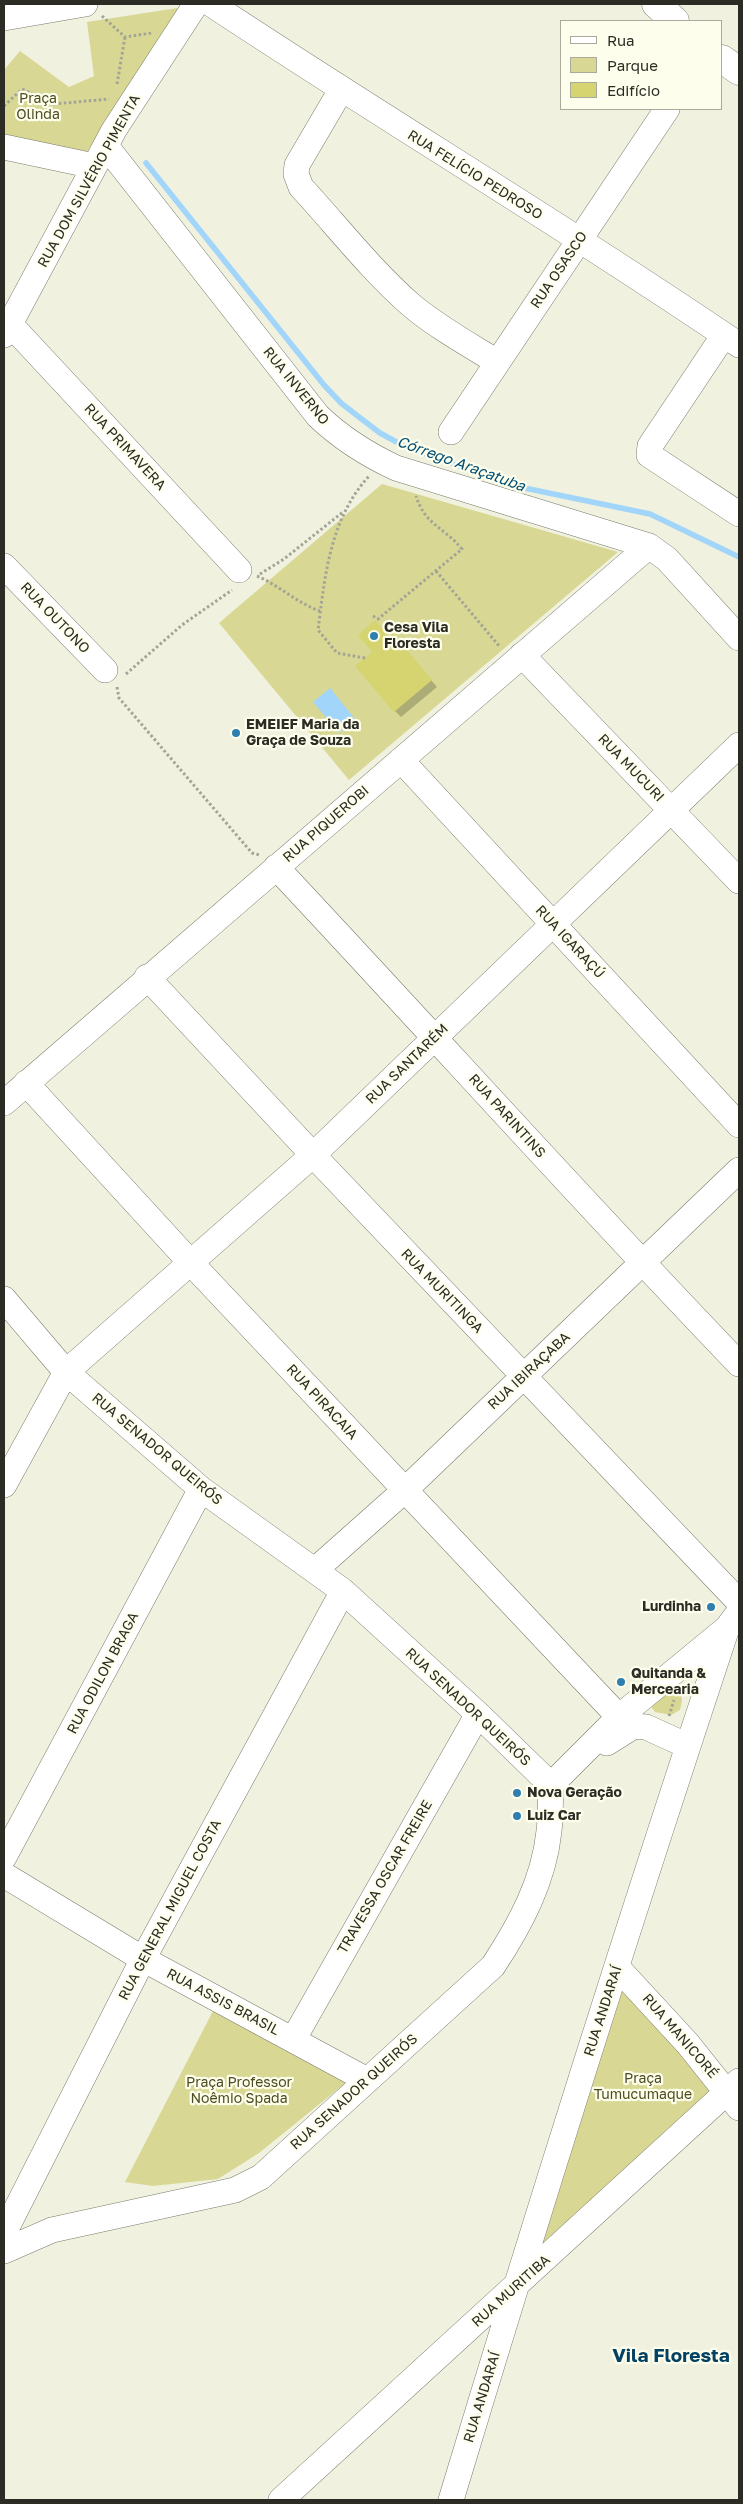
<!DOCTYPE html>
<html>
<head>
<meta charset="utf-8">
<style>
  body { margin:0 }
  #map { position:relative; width:743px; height:2504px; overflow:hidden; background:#f0f1df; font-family:"Golos Text",sans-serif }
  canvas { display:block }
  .frame { position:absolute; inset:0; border:5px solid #2c2c25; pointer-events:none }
  .legend { position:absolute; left:560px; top:20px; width:162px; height:90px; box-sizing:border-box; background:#fefeec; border:1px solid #aaaa9c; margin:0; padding:6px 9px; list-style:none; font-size:15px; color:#2c2c25 }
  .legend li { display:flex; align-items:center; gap:10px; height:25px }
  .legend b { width:25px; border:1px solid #aaaa9c }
</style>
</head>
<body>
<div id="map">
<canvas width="743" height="2504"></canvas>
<div class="frame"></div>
<ul class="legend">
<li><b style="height:6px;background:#fff"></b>Rua</li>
<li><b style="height:14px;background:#d8d894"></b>Parque</li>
<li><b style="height:14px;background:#d5d470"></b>Edifício</li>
</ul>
</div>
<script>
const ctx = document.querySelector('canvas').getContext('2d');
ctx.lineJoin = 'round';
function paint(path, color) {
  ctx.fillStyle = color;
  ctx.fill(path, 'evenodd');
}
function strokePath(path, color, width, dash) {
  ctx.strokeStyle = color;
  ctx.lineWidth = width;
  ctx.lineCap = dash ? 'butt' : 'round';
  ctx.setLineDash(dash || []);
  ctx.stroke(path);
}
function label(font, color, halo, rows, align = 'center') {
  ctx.font = font + ' "Golos Text",sans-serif';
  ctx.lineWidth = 4.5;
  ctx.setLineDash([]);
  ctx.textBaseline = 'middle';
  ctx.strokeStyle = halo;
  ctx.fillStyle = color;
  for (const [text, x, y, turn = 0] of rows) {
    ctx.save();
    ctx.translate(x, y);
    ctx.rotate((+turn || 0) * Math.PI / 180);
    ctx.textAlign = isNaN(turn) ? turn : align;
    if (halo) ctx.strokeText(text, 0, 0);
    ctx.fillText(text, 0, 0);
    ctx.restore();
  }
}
const green = new Path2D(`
  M184,7l-98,146 -35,-5 -47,-14v-64l16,-19 49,36 25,-11 -7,-54z
  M382,484l236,68 -269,228 -130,-157z
  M671,1685l10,5 1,11 -2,9 -9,5 -16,-3 -5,-7z
  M621,1984l96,107 -192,176z
  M214,2009l134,72 -89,72 -41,26 -65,7 -28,-4z`);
const water = new Path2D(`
  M330,688l25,31 -16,14 -26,-31z`);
const shadow = new Path2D(`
  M390,639l9,3 38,45 -36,30 -6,-6 -21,-59z`);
const stream = new Path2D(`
  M146,163l178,222 17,18 18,14 21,16 22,12 108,40 140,29 89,43`);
const building = new Path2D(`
  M375,620l14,17 4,-3 39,46 -38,32 -39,-46 17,-14 -14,-17z`);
const path = new Path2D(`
  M102,16l23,21 27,-4
  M117,84l8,-47
  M4,106l18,-17 32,15 55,-5
  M436,571l64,76
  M260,574l24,-15 59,-47
  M257,576c23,10 40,27 63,35
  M373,616l5,3 84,-70c-18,-22 -37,-24 -46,-53
  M365,658l-28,-5 -19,-23c7,-55 12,-111 51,-154
  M126,674l56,-49 50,-35
  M117,687l2,11 133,155 8,2
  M669,1716l5,-16`);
const minor = new Path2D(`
  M211,4c175,116 355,223 528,341
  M4,18l81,-14
  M341,90l-44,75 -1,9 5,13c36,39 70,83 110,118 26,22 57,39 86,57
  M106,146l212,270c24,23 48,38 78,52l253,78 18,13 72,79
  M4,147l90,19
  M10,324l229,246
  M4,335l110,-205 82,-126
  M724,335l-74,111 -1,9 90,59
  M451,432l216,-323
  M4,566l101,104
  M522,655l217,226
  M401,760l338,365
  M276,867c155,165 306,334 463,497
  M147,977l166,178 426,447
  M26,1083l165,180 428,454
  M4,1103l645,-557
  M4,1299l62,73 135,117 142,102 135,123 73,71c-1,15 0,31 -2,46 -5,50 -29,94 -56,135l-232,211 -26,13 -183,40 -48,21
  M4,1485l62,-113 247,-217 426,-410
  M315,1570l90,-80 334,-320
  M607,1743l27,-17 12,1 42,19
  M551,1785l68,-68 108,-89
  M4,1857l197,-368
  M4,1875l139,84 224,121
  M617,1967l71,77 51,64
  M293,2040l185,-326
  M4,2233l139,-274 200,-368
  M281,2500l458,-419
  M451,2500c88,-292 180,-583 276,-872l12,-16`);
const major = new Path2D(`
  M656,4l19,17
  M722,59l17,12`);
const markers = [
  [374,636,5,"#2e7fb0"],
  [236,733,5,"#2e7fb0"],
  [711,1607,5,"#2e7fb0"],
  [621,1682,5,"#2e7fb0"],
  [517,1793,5,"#2e7fb0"],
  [517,1816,5,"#2e7fb0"]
];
const parkNames = [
  ["Praça",38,99],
  ["Olinda",38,115],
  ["Praça",643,2079],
  ["Tumucumaque",643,2095],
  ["Praça Professor",239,2083],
  ["Noêmio Spada",239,2099]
];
const streetNames = [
  ["RUA FELÍCIO PEDROSO",475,175,32],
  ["RUA DOM SILVÉRIO PIMENTA",89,181,-61],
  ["RUA OSASCO",559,270,-56],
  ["RUA INVERNO",296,386,51],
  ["RUA PRIMAVERA",125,447,47],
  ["RUA OUTONO",55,618,46],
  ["RUA MUCURI",631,768,46],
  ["RUA PIQUEROBI",326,824,-41],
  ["RUA IGARAÇÚ",570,942,47],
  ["RUA SANTARÉM",407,1064,-44],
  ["RUA PARINTINS",507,1116,48],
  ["RUA MURITINGA",442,1291,46],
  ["RUA IBIRAÇABA",529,1371,-43],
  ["RUA PIRACAIA",322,1402,47],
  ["RUA SENADOR QUEIRÓS",157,1449,40],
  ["RUA ODILON BRAGA",103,1673,-62],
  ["RUA SENADOR QUEIRÓS",468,1707,43],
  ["TRAVESSA OSCAR FREIRE",385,1877,-60],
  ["RUA GENERAL MIGUEL COSTA",170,1910,-62],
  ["RUA ASSIS BRASIL",223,2002,28],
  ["RUA ANDARAÍ",603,2011,-72],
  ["RUA MANICORÉ",680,2036,49],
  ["RUA SENADOR QUEIRÓS",354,2092,-42],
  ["RUA MURITIBA",511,2291,-42],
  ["RUA ANDARAÍ",482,2397,-73]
];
const poiNames = [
  ["Cesa Vila",384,628],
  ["Floresta",384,644],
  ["EMEIEF Maria da",246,725],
  ["Graça de Souza",246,741],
  ["Lurdinha",701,1607,"right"],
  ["Quitanda &",631,1674],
  ["Mercearia",631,1690],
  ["Nova Geração",527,1793],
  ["Luiz Car",527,1816]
];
const waterNames = [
  ["Córrego Araçatuba",461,464,20]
];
const districtNames = [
  ["Vila Floresta",671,2356]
];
paint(green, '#d8d894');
paint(water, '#a1d5f9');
paint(shadow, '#0003');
strokePath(stream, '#a1d5f9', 5.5);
paint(building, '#d5d470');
strokePath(minor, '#7a7b6b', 26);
strokePath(major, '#7a7b6b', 29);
strokePath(path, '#a3a496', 3, [2.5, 2.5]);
strokePath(minor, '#fff', 25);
strokePath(major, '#fff', 28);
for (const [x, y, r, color] of markers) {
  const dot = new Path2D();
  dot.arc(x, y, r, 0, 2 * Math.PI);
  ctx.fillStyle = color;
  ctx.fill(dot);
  strokePath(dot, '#fefeec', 2);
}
label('14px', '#4c4b21', '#fefeec', parkNames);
label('14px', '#2c2c25', '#fefeec', streetNames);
label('bold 14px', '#2c2c25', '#fefeec', poiNames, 'left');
label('italic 15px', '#004e75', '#fefeec', waterNames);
label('bold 19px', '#044263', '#fefeec', districtNames);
</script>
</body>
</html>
